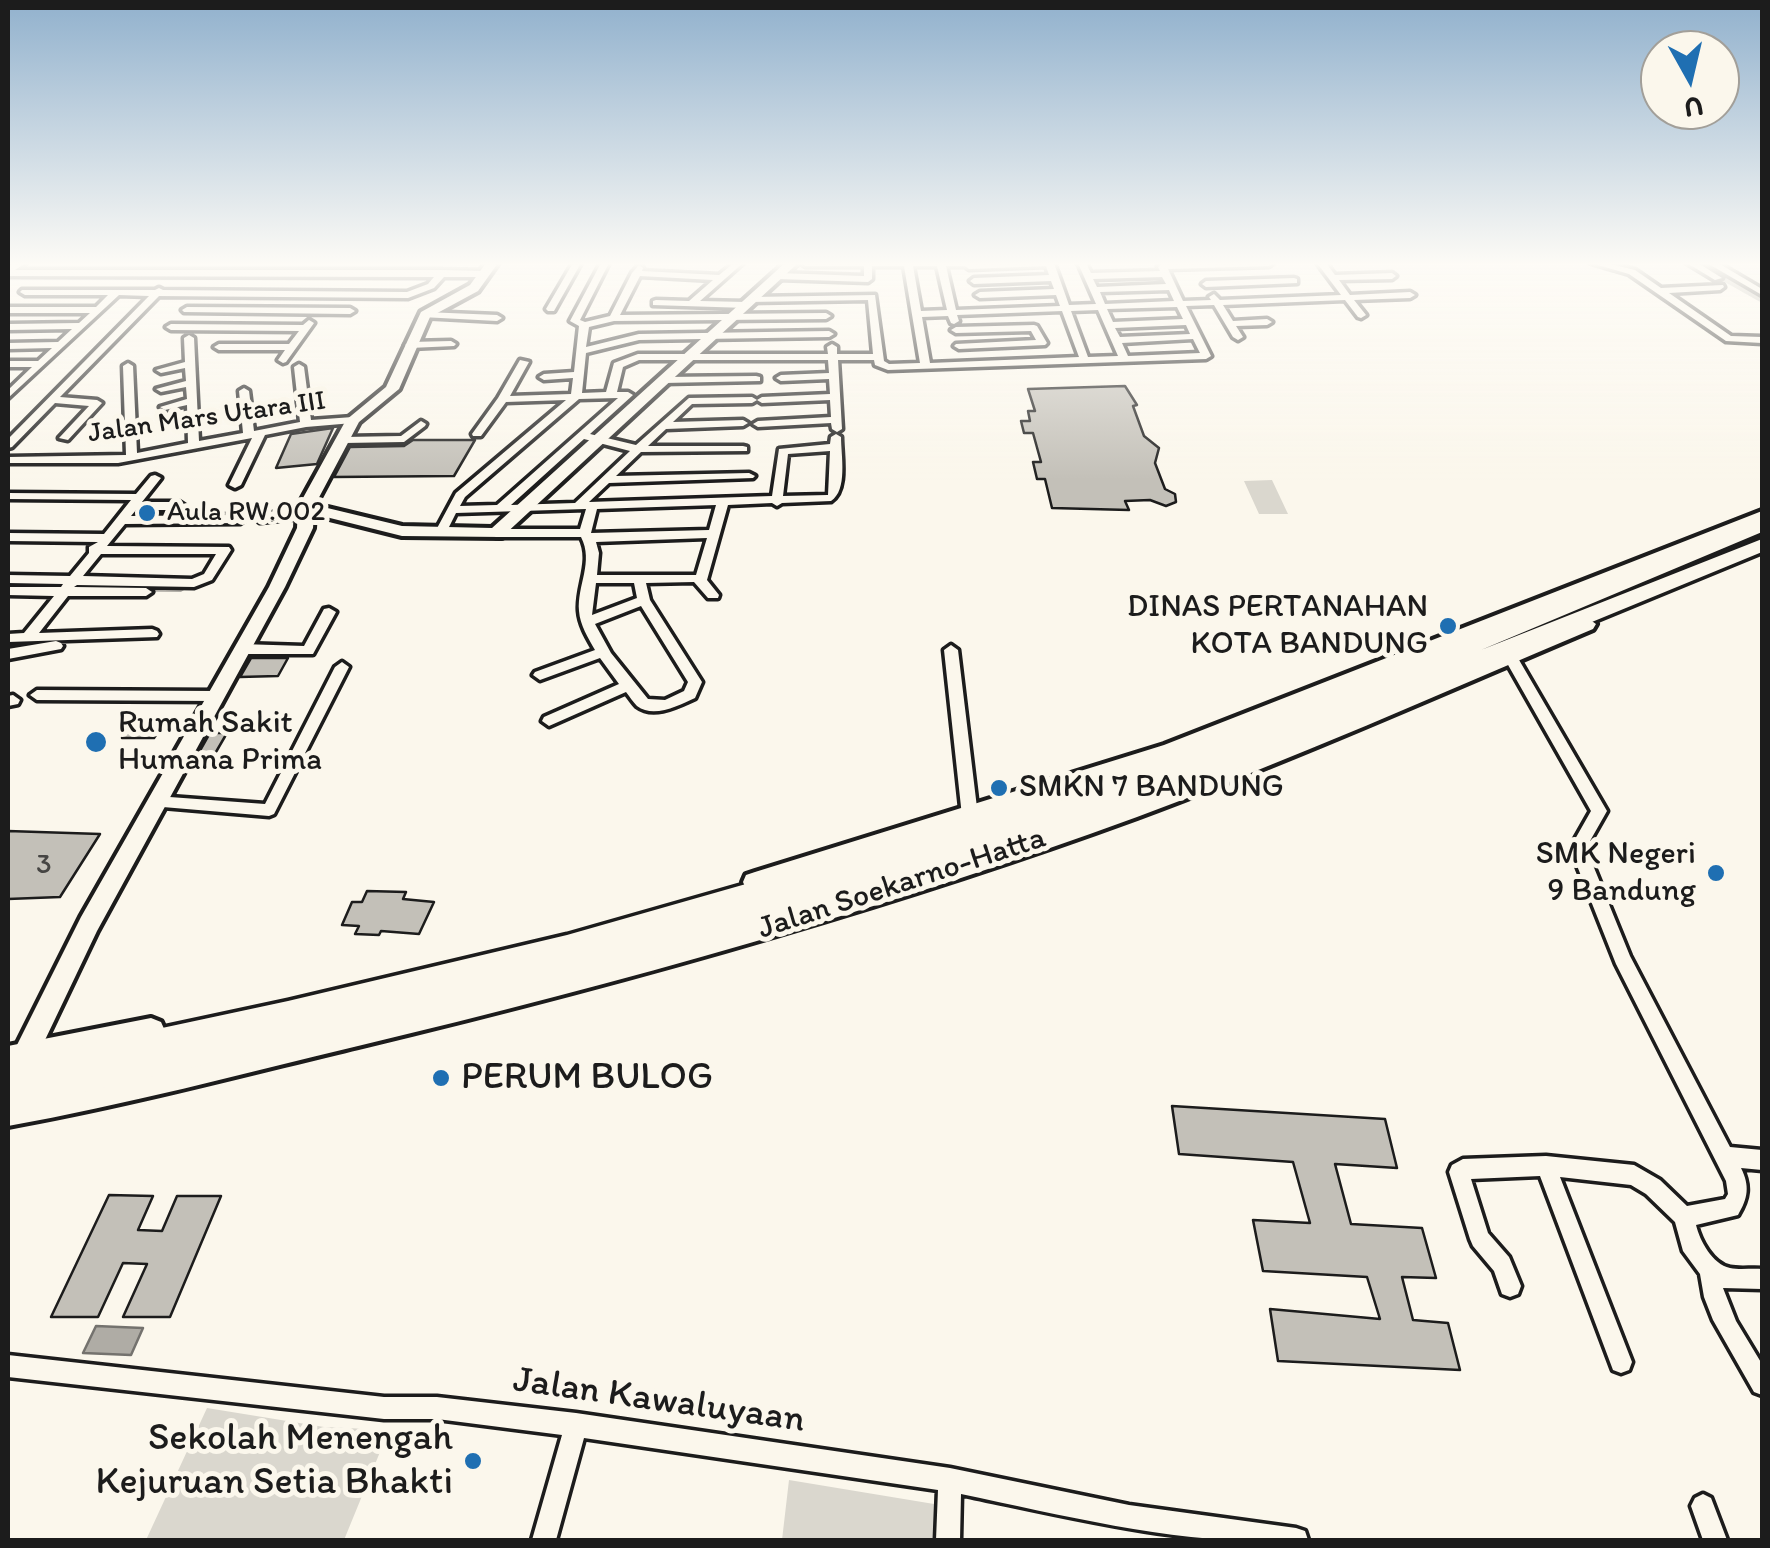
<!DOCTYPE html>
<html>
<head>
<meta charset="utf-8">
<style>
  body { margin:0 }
  #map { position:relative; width:1770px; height:1548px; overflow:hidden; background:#fbf7ec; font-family:Itim,sans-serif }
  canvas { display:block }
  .frame { position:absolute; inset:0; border:10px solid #1c1c1c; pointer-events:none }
  .north { position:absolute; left:1640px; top:30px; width:100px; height:100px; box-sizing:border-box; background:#fbf7ec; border:2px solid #a29f99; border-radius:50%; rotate:172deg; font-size:28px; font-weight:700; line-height:40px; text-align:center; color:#1c1c1c }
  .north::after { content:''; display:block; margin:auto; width:35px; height:45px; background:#1f6fb2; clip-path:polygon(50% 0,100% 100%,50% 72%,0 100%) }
</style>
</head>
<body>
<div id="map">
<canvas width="1770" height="1548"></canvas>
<div class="frame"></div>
<div class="north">U</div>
</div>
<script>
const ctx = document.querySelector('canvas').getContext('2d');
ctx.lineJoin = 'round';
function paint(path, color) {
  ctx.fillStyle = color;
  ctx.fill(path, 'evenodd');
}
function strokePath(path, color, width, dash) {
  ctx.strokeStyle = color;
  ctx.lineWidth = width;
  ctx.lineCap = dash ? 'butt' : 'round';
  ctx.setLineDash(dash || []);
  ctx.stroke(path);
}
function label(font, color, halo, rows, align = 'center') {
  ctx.font = font + ' Itim,sans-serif';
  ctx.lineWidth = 10;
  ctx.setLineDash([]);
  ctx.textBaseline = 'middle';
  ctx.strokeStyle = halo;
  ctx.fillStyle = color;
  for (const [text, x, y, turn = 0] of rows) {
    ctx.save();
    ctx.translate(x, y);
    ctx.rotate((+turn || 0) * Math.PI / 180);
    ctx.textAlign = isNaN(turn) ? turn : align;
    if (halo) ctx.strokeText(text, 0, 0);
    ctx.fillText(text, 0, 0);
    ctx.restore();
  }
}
const green = new Path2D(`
  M1272,480l16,34h-29l-15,-33z
  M207,1408l117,19 65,3 -45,110h-198z
  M789,1480l145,24v36h-152z`);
const water = new Path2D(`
  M96,1326l47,2 -12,27 -48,-2z`);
const canal = new Path2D(`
  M8,582l173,2 6,4 -6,4 -173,-2z`);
const river = new Path2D(`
  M1691,263h16l55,31v9z`);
const building = new Path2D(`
  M1125,386l12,19 -4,1 11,30 15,12 -4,15 10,26 10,5 1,8 -10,4 -16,-6 -25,1 4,9 -77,-2 -7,-29h-8l-4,-17h8l-8,-29h-9l-3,-12h9l-2,-10h7l-7,-22z
  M333,428l-16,36 -41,4 15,-34z
  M413,440h62l-21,36 -120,1 16,-30 54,-1z
  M251,658h37l-10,18 -38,1z
  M133,720l16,1h17l-12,17h-32z
  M210,733h17l-18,31 -17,1z
  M8,831l92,3 -40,63 -52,2z
  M367,891l39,1 -3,7 31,3 -15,32 -38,-3 -2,4 -24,-1 4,-8 -17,-1 10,-23h10z
  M1172,1106l213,13 12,49 -62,-4 16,60 71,4 14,50 -34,-1 11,43 35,3 12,47 -182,-9 -8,-52 110,10 -13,-42 -104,-6 -10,-51 57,3 -17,-61 -114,-8z
  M109,1195l44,1 -15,34 24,1 15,-35h44l-51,121h-47l24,-53 -24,-1 -25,54h-47z`);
const minor = new Path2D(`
  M573,263h8l-27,48h-6l-2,-2z
  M601,263h8l-29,57 5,2 25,-6 22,-43 7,-8 4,3 -1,3 77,4 15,-12h9l-43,38 47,1 5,3 -5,3 -94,-3v-4l3,-1 33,1 24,-21 -73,-4 -20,39 206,-2 5,3 -5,3 -212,2 -25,6 -3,20 53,-13 190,-3 5,3 -5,3 -190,3 -53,13 -4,40 24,-1 8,-29 24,-9h190l-1,-7 5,-3 5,3v7h36l-5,-54 -119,2 -2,-2 5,-3 123,-2 9,66 5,3 31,-1 -16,-97h-32v13l-4,3 -90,-3 -4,-3 4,-3 86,3v-10h-59l-4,-3h253l15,42 27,-1 -18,-41h8l5,10 69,-2 -2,-4 4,-3 111,-1 -4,3 -101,3 15,32 28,-1 -2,-3 5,-3 6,6 121,-5 -24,-32h9l9,12 57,-2 4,3 -4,3 -53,1 11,15 60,-3 5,3 -5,3 -56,2 12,15 -5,3 -3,-1 -13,-17 -122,5 10,16 34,-2 5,3 -5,3 -31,1 7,11 -5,3 -5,-3 -19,-32 -28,1 25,50 -5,3 -318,11 -13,-5 -1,-5h-36l4,69 -5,3 -5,-3 -1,-6 -73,4 -5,-3 5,-3 73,-4 -1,-17 -68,3 -5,-3 -5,3 -60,1 -19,18 70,-2 5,3 -5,3 -77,3 -18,17h95l4,1v4l-106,1 -25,24 133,-3 6,3 -2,2 -144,5 -20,19 183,-6 7,-47 51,-5 1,-7 5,-3 5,3c0,19 7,53 -10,64l-49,2 -5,3 -5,-3 -44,2 -21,75 12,15 -1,3h-10l-14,-16 -48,1 4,17 52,82 -7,16c-16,7 -41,21 -58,8 -4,-4 -7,-9 -11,-14l-77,34 -7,-5 2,-4 75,-33 -19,-26 -60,22 -7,-5 2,-3 60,-22c-7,-12 -15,-25 -16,-39 -2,-26 15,-49 2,-74h-85l-6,-4 6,-4h84l6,-20 -130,4 -11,22 -4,1 -6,-4 21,-39 110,-93 -60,2 -25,34h-8l-1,-2 26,-36 22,-38 9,2 -19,34 61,-2 2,-16 -29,2 -5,-3 5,-3 30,-2 5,-46 -9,-5zM913,266h24l10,44 -26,1zM946,266h19l4,3 77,-3 3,9 -75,3 -4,3 4,3 77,-3 3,8 -74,3 -5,3 5,3 76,-3 4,11 -104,4zM1162,277l4,7 -69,3 -4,-8zM1169,290l5,11 -69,3 -5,-12zM1177,307l6,12 -70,3 -6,-13zM1098,310l20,46 -30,1 -17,-46zM1062,311l17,46 -149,6 -8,-46 26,-1 3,7 3,1 5,-3 -2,-6zM1186,325l4,9 -70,3 -5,-9zM1193,339l7,14 -72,3 -6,-13zM639,360h189l1,13 -48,2 -5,3 5,3 48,-2 1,15 -68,3 -5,3 -5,-3 -63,1 -53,47 -46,-11 43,-39 -5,-3h-11l6,-25zM618,398l-121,107 -37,1 5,-9 114,-98zM584,439l46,12 -55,52 -64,2zM830,451l-2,44 -45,1 5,-42zM716,505l-7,25 -118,3 6,-24zM707,538l-11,37h-99l2,-22 -3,-11zM596,583h38l3,15 -45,17zM641,606l47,76 -4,9 -19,9 -17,-1 -37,-46 -16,-29z
  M1591,263h15l29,7 26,18 62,-3 1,2 -4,3 -51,3 62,43 31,1v6l-36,-2 -97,-67z
  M1687,263h11l24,15 -7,2z
  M1707,263h11l44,26v6z
  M8,270h434l42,1 4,3 -4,3h-40l-10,11 -26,10 -249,-2 -99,101 37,3 5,3 -34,37 -9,-2 30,-32 -34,-3 -43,44 -4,1v-9l141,-143 -30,-1 -111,103v-8l24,-23h-24v-6h30l14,-13 -44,1v-6l50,-1 14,-13 -64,1v-6l71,-1 11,-10h-82v-6h88l12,-12h-83l-5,-3 2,-2h133l4,-2 4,2 244,2 21,-8 6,-7 -426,-1z
  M1294,278l3,1v4l-91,4 -4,-3 4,-3z
  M187,307l163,1 5,3 -5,3 -166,-2 -2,-2z
  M425,312l72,3 5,3 -5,3 -75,-4 -2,-2z
  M309,320l5,3 -28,39 -3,1 -5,-3 7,-10h-66l-5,-3 5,-3h70l10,-13 -128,-1 -5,-3 5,-3 132,1z
  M1034,325l3,1 10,17 -2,2 -86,4 -5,-3 2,-2 80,-4 -5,-9 -75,2 -5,-3 5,-3z
  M189,335l5,3 5,103 44,-8 -4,-42 5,-3 5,3 5,40 46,-9 -6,-55 5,-3 5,3 7,53 42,-3 5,3 -5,3 -47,4 -41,8 -24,50 -6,3 -6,-3 23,-47 -134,25h-110v-6l118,-2 -3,-89 5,-3 5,3 4,87 51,-10 -1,-38 -22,5 -5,-3 27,-8 -1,-12 -25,5 -5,-3 30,-8 -1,-13 -24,5 -5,-3 29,-8 -1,-24z
  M451,341l5,3 -2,2 -44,2 -5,-3 5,-3z
  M756,376l4,1v4l-96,2 -5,-3 5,-3z
  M421,421l5,3 -1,2 -21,16 -60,1 -5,-3 5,-3 57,-1z
  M155,475l6,3 -19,24h37l6,4 -6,4h-43l-5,6 109,-1 6,4 -6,4 -115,1 -18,22 122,1 2,3 -19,30 -18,7 -117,-2 -3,2 72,1 6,4 -6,4h-78l-29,37 113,-4 5,2 2,3 -2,3 -149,5v-8l16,-1 30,-37 -46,-1v-8h53l2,-3 -55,-1v-8l62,1 19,-23v-6l9,-5 -90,-1v-8l96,1 27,-34 -123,-1v-6l128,1 15,-18zM101,554h115l-12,20 -12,5 -109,-3z
  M305,510l6,4 -2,3 -49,5 -6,-4 6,-4z
  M329,608l7,4 -23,42h-72l-7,-5 7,-5 63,2 20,-37z
  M56,641l5,2 2,3 -2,3 -53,10v-10z
  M951,645l7,5 20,166 -3,4h-10l-3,-4 -18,-166z
  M1510,651l5,2 92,158 -21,37 44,108 100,191 32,3v20l-21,-2c9,18 7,30 -3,47l-42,10c4,16 16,39 34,43 10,2 22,0 32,1v20l-39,-1 13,33 26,43v31l-8,-3 -41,-72 -9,-23 -4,-23 -17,-23 -8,-29 -29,-28 -15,-9 -71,-8 72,185 -3,8 -8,3 -8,-3 -3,-8 -70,-186 -69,3 17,54 21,24 12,29 -3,8 -8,3 -8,-3 -8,-23 -21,-25 -3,-7 -21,-67 3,-7 11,-6 83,-3 88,9 26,15 27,26 38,-7 3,-5 -2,-13 -110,-217 -46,-116 21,-37 -88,-155z
  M342,662l7,5 -75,147 -5,2 -118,-10 -3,-4 3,-4 5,-2 109,8 70,-137z
  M37,690l178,1 7,5 -7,5 -178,-1 -7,-5z
  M13,695l7,5 -2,4 -10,2v-10z
  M8,1355l376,42h53l139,16 374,55 179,37 167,23 9,3 3,9c-117,8 -232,-22 -347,-46l-1,46h-24l2,-50 -354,-52 -28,102h-24l30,-105 -125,-16h-53l-376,-42z
  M1703,1494l8,4 16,42h-24l-12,-34 4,-8z`);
const tertiary = new Path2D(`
  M12,263h13l-17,12v-8z
  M486,263h12l-20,28 -48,26 -31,72 -40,33 -44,83 87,21 90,2 293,-265h13l-296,274 -100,-1 -88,-22 -1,14 -28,59 -188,344 -63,132 -9,4 -9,-4 -3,-8 3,-8 65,-130 188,-330 28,-59 1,-21 48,-87 40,-33 35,-75 49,-27z`);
const secondary = new Path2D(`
  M1762,511v11l-583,235 -424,135 -9,-3 -3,-7 3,-7 9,-3 409,-127z
  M1586,617l10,7 -3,5c-151,64 -302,131 -456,188 -254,93 -516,166 -779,229 -116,28 -233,59 -350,80v-28c330,-71 661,-144 982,-250 126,-41 250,-88 373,-139 71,-29 151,-70 223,-92z
  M151,1018l10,4 4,9 -4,9 -10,4 -143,28v-26z`);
const trunk = new Path2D(`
  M1762,519v13l-281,118 281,-111v13l-576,237 -411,135 -237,66 -530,119v-48l280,-60 279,-66 414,-118 290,-102z`);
const markers = [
  [147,513,10,"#1f6fb2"],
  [1448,626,10,"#1f6fb2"],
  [96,742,12,"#1f6fb2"],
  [999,788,10,"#1f6fb2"],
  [1716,873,10,"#1f6fb2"],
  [441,1078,10,"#1f6fb2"],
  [473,1461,10,"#1f6fb2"]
];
const farStreetnames = [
  ["Jalan Mars Utara III",207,418,-8]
];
const farPoinames = [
  ["Aula RW.002",167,513]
];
const numberNames = [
  ["3",44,866]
];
const poiNames = [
  ["DINAS PERTANAHAN",1428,608],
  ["KOTA BANDUNG",1428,645],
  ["Rumah Sakit",118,724,"left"],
  ["Humana Prima",118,761,"left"],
  ["SMKN 7 BANDUNG",1019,788,"left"],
  ["SMK Negeri",1696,855],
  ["9 Bandung",1696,892]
];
const streetNames = [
  ["Jalan Soekarno-Hatta",902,884,-18]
];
const nearPoinames = [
  ["PERUM BULOG",461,1078],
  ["Sekolah Menengah",453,1439,"right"],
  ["Kejuruan Setia Bhakti",453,1483,"right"]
];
const nearStreetnames = [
  ["Jalan Kawaluyaan",659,1401,8]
];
paint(green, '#dad7ce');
paint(water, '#afaca5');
strokePath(water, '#74726e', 2.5);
paint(canal, '#afaca5');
paint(river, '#afaca5');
paint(building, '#c3c0b8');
strokePath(building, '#1c1c1c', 2.5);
strokePath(minor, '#1c1c1c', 7);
strokePath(tertiary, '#1c1c1c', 8);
strokePath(secondary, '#1c1c1c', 8);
strokePath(trunk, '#1c1c1c', 7);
paint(minor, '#fbf7ec');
paint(tertiary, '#fbf7ec');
paint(secondary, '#fbf7ec');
paint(trunk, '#fbf7ec');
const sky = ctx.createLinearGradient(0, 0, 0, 480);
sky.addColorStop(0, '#91b1cd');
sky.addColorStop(0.55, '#fdfbf6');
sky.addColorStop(1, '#fdfbf600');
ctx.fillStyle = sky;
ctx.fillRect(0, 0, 1770, 480);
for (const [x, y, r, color] of markers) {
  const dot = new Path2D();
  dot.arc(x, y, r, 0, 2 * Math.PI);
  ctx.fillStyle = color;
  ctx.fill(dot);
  strokePath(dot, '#fbf7ec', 4);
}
label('28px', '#1c1c1c', '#fbf7ec', farStreetnames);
label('28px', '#1c1c1c', '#fbf7ec', farPoinames, 'left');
label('28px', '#464543', null, numberNames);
label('32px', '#1c1c1c', '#fbf7ec', poiNames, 'right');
label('32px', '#1c1c1c', '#fbf7ec', streetNames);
label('38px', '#1c1c1c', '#fbf7ec', nearPoinames, 'left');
label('38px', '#1c1c1c', '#fbf7ec', nearStreetnames);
</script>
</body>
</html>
